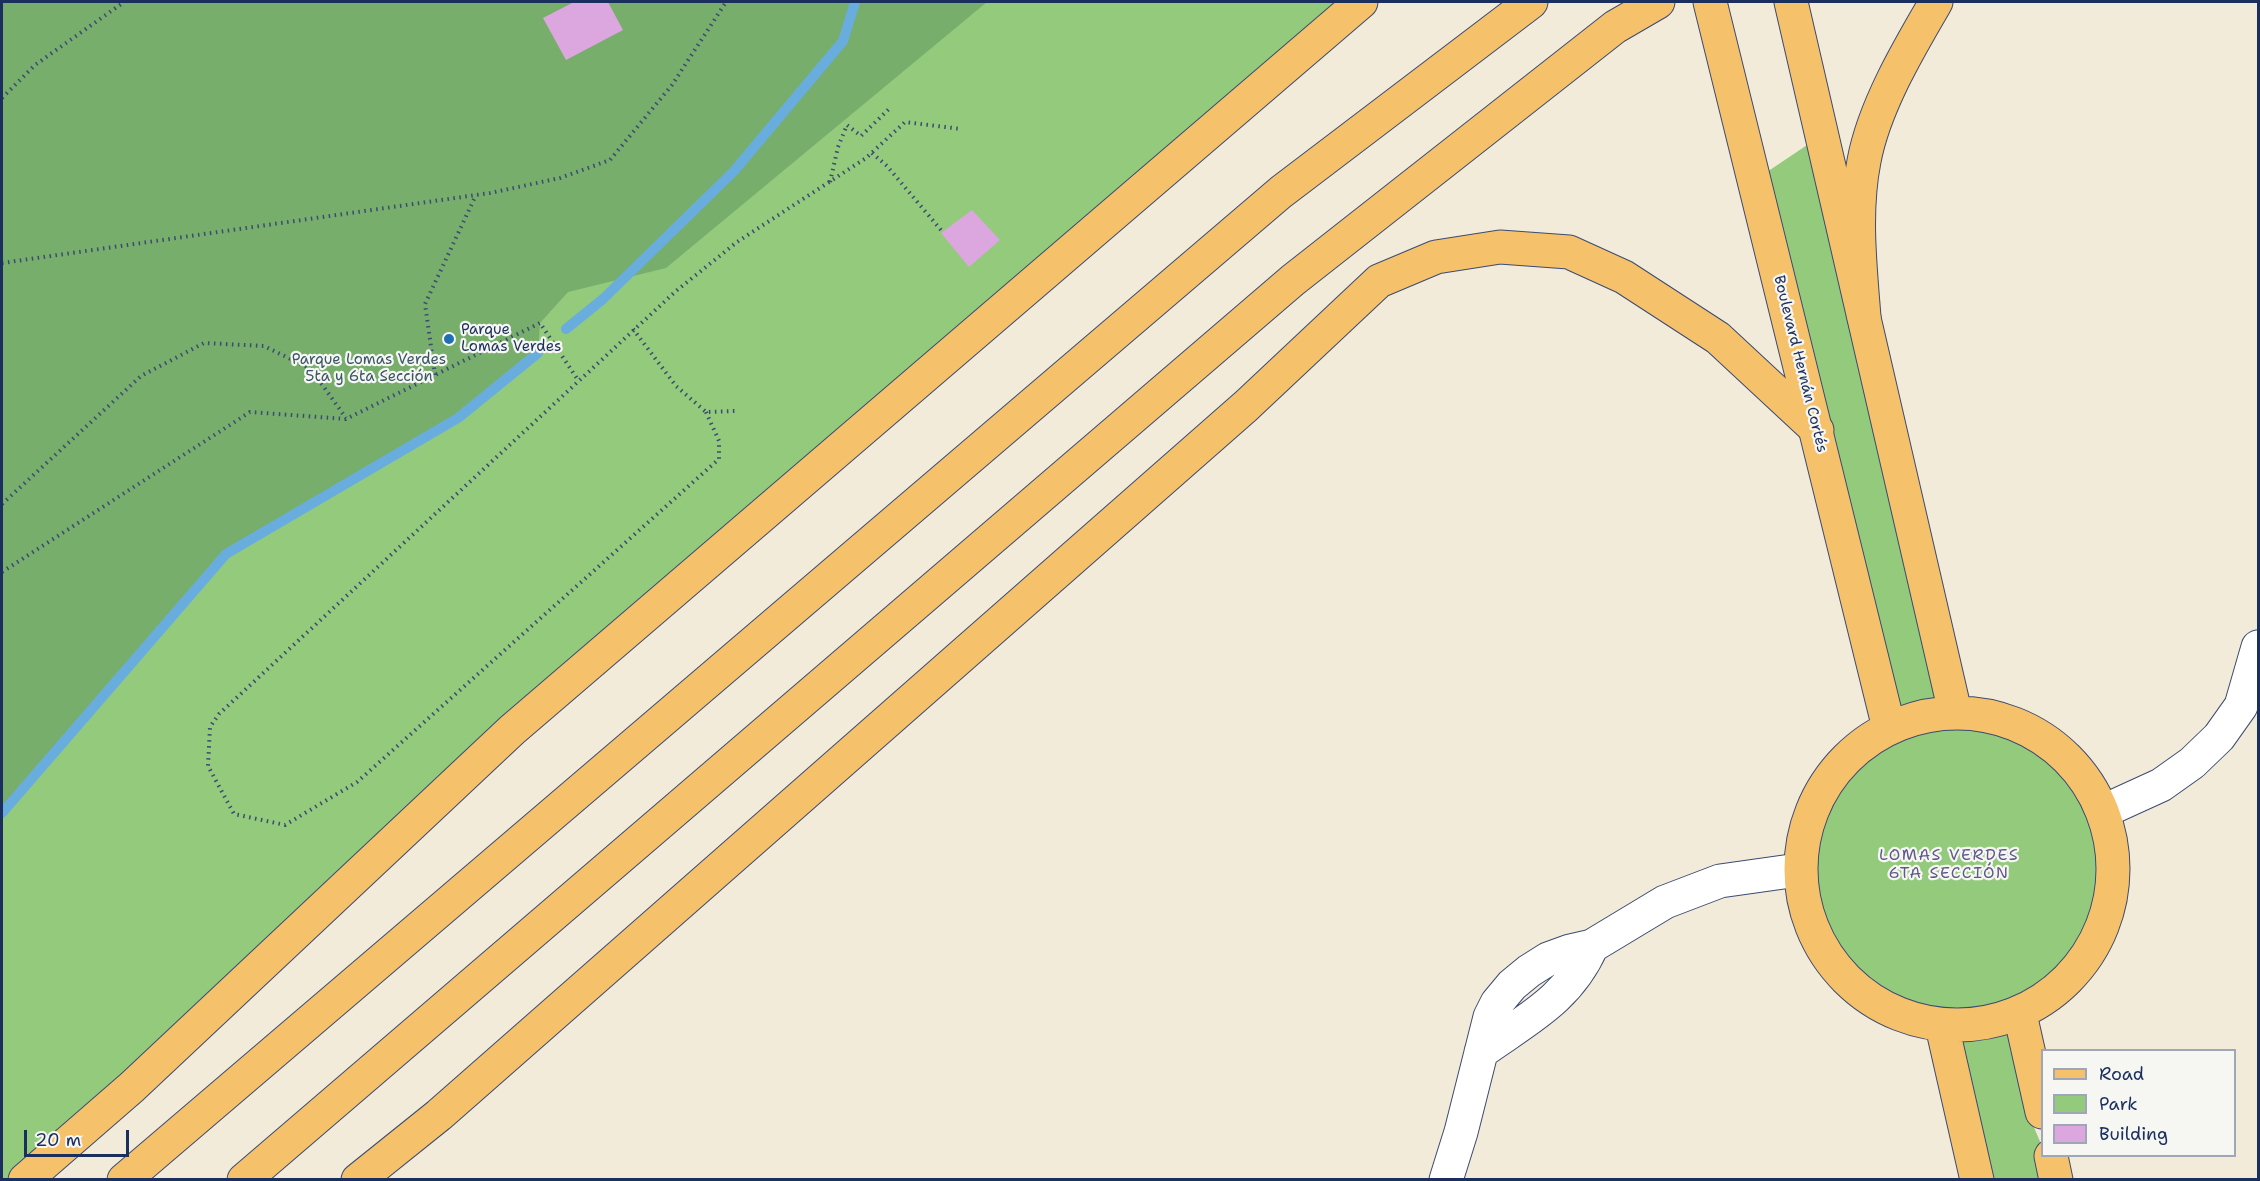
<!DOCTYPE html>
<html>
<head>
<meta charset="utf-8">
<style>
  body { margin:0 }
  #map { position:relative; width:2260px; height:1181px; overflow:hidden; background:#f3ebda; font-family:"Shantell Sans",sans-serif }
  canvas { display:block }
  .frame { position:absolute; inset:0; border:3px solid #1b2f5e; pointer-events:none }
  .legend { position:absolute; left:2041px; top:1049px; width:195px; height:108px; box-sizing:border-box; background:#f6f6f2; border:2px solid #9ea6b7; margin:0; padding:8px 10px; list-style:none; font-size:18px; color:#1b2f5e }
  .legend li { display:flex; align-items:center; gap:12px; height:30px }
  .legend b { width:30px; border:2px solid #9ea6b7 }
  .scale { position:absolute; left:24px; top:1130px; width:105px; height:27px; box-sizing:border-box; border:3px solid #1b2f5e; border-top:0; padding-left:8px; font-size:18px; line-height:21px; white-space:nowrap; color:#1b2f5e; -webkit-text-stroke:4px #f6f6f2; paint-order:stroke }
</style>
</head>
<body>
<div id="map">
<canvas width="2260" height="1181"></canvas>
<div class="frame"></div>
<ul class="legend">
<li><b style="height:8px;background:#f5c16b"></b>Road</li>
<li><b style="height:16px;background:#94ca7c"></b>Park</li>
<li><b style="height:16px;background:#dca7de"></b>Building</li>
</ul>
<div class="scale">20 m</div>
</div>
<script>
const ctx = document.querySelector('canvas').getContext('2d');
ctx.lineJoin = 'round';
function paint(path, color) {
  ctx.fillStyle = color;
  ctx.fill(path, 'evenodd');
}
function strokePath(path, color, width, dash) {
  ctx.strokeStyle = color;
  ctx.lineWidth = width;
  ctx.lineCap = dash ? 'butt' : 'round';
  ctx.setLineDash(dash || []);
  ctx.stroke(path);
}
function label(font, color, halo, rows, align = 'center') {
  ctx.font = font + ' "Shantell Sans",sans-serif';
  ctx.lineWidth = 4.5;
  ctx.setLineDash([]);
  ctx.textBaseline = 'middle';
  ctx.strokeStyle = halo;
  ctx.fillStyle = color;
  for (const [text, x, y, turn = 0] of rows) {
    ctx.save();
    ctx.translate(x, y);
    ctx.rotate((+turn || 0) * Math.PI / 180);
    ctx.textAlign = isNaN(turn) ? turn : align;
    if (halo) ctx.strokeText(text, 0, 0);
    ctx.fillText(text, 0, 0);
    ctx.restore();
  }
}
const green = new Path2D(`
  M2,2h1354l-1331,1177 -23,1z
  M1822,135l131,575 -64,13 -134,-543z
  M1807 870a149 149 0 1 1 298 0a149 149 0 1 1-298 0Z
  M2020,1019l10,99 26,61h-78l-34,-149 52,-4z`);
const forest = new Path2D(`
  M2,2h985l-321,266 -98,24 -28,31 -2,30 -80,65 -232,136 -224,259z`);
const stream = new Path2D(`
  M566,329l37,-30 131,-128 109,-130 12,-39
  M2,813l224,-259 232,-136 80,-65`);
const building = new Path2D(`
  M574,2h34l15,28 -57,30 -23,-42z
  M972,210l28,30 -31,27 -28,-34z`);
const path = new Path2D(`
  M2,98l33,-33 89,-63
  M872,153l15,13 54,64
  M830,182l8,-35 9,-22 14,11 30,-29
  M2,263l488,-70 70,-15 50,-18 62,-75 54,-83
  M633,329l43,57 30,26 30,-1
  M435,375l-10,-71 51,-109
  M706,412l13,29v18l-362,323 -72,43 -51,-11 -26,-48 2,-39 9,-13 457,-423 61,-49 129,-84 39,-36 56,7
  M2,504l139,-128 63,-33 60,3 47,23 35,49
  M2,572l248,-160 96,7 194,-96 38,57`);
const minor = new Path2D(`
  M2104,811l57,-26 31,-22 27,-26 22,-31 17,-59
  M1481,1052c46,-33 87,-52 111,-106
  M1446,1180l15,-48 29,-115 7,-14 15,-18 17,-14 19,-12 22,-8 22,-5 73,-44 55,-21 78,-11`);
const major = new Path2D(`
  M1710,2l179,726
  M1791,2l164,710
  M1801 869a156 156 0 1 1 312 0a156 156 0 1 1-312 0Z
  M2020,1014l22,98
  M1942,1026l35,154
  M2051,1156l5,24`);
const highway = new Path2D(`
  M1864,317c-4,-52 -10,-105 0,-156 10,-54 45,-113 72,-159
  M25,1180l107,-93 380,-357 849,-728
  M124,1180l1157,-988 250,-190
  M244,1180l1049,-900 322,-253 43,-25
  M358,1180l81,-65 807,-709 133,-125 57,-24 64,-10 69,5 55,25 94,61 99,92`);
const markers = [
  [449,339,6,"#1f6fb2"]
];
const poiNames = [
  ["Parque",461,330],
  ["Lomas Verdes",461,347]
];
const parkNames = [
  ["Parque Lomas Verdes",369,360],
  ["5ta y 6ta Sección",369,377]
];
const streetNames = [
  ["Boulevard Hernán Cortés",1800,364,76]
];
const neighbourhoodNames = [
  ["LOMAS VERDES",1949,856],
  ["6TA SECCIÓN",1949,874]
];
paint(green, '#94ca7c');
paint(forest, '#77ae6c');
strokePath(stream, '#69adde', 10);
paint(building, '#dca7de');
strokePath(minor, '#3b4b71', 35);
strokePath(major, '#3b4b71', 35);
strokePath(highway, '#3b4b71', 35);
strokePath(path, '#3b4b71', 4, [1.5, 4.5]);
strokePath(minor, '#fff', 33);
strokePath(major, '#f5c16b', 33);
strokePath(highway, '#f5c16b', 33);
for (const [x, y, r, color] of markers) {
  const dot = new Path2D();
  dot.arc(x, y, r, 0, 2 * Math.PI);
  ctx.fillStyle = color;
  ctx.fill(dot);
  strokePath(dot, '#f6f6f2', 2);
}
label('15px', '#1b2f5e', '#f6f6f2', poiNames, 'left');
label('15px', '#395666', '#f6f6f2', parkNames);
label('15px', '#1b2f5e', '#f6f6f2', streetNames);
ctx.letterSpacing = '1.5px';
label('16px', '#5f598b', '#f6f6f2', neighbourhoodNames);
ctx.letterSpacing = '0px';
</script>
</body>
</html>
